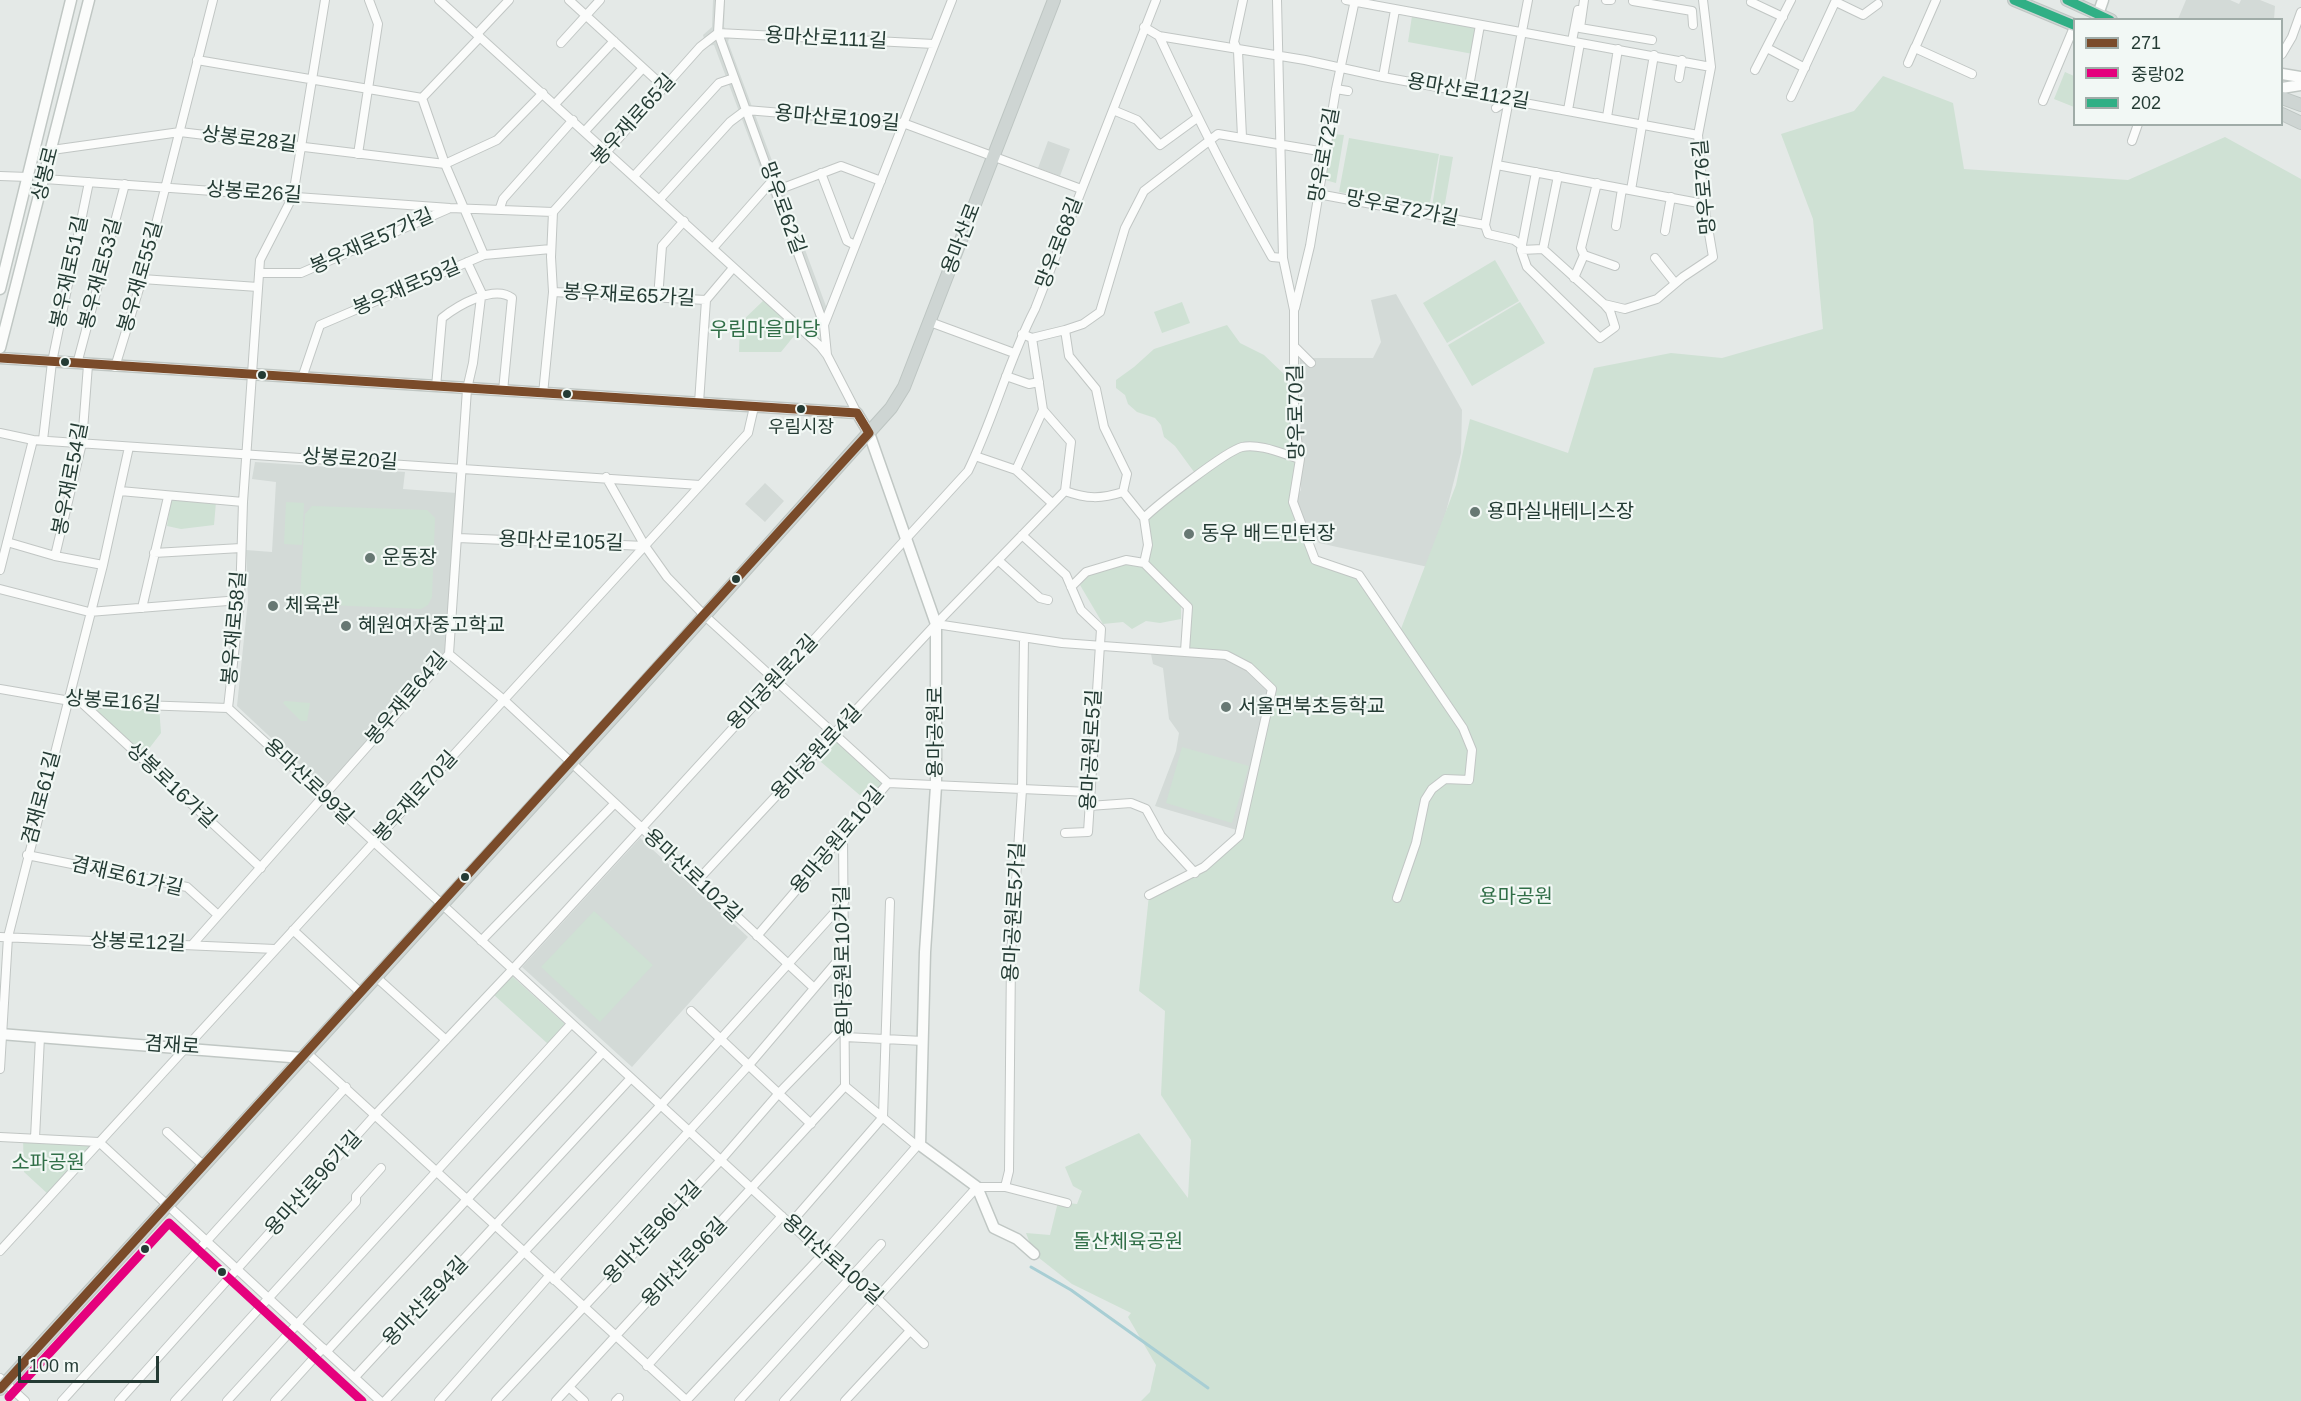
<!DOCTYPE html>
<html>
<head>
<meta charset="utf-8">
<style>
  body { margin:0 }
  #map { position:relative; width:2301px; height:1401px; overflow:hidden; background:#e4e9e7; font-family:Helvetica,"Noto Sans KR",sans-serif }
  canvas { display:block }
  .legend { position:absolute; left:2073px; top:18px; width:210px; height:108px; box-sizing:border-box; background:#f2f8f5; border:2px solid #a0aca8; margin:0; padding:8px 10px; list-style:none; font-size:18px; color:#243b34 }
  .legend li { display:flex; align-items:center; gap:12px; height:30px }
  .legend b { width:30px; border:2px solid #a0aca8 }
  .scale { position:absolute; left:18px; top:1356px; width:141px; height:27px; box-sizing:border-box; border:3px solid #243b34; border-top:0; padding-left:8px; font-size:18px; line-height:21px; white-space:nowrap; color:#243b34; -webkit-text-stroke:4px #f2f8f5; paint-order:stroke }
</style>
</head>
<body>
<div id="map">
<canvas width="2301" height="1401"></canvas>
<ul class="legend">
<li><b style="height:8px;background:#7a4b2a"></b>271</li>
<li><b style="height:8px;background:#e5007d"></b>중랑02</li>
<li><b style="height:8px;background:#30af85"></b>202</li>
</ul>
<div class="scale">100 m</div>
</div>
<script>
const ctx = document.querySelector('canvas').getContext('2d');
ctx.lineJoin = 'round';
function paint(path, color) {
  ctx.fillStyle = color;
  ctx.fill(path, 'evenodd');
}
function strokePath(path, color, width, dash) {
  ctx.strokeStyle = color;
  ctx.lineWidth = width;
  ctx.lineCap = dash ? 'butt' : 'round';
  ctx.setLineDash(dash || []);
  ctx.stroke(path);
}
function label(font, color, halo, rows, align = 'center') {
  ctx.font = font + ' Helvetica,"Noto Sans KR",sans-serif';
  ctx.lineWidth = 4.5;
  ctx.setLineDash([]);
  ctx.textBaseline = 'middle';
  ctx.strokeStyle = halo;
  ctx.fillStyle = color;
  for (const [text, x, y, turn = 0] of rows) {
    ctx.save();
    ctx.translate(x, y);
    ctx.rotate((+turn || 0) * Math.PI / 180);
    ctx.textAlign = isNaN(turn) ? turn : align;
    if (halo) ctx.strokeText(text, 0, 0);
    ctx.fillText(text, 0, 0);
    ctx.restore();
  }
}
const built = new Path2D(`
  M713,0h12l-1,27 6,7 -2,8 102,275 -12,4 -104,-276 -8,1 -3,-11 9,-8z
  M2186,0h44l9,4 2,-4h19l15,6 -1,13h-96z
  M1048,141l22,8 -10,27 -22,-8z
  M1396,294l66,116 -1,43 -15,59 -18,55 -109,-24 -26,-41 8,-12 -1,-132h73l8,-16 -10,-42z
  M255,462l150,10 -2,17 54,4 -11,160 -119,137 -90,-84 11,-106 -2,-50 26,2 4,-70 -24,-3z
  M765,483l19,18 -19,21 -20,-18z
  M1150,649l76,6 23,12 23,22 -32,142 -85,-25 21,-55 3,-18 -10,-14 -6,-51 -10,-4z
  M640,838l108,99 -116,130 -110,-100z`);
const green = new Path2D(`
  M1412,16l66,12 -5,26 -65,-12z
  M2065,72l9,4v31l-20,-8z
  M1883,76l70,27 11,66 164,11 97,-43 76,42v1222h-1160l9,-9 6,-27 -28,-48 3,-4 -59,-29 -38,-30 -8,-21 24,2 8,-33 19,2 5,-13 -9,-5 -8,-19 74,-34 49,65 3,-58 -30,-45 4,-84 -26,-20 10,-96 55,-28 35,-31 33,-147c-33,-32 -43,-33 -87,-38l3,-44 -44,-44 4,-18 -4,-27 53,-42 -22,-30 -11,-9 -3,-12 -6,-7 -18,-6 -9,-8 -3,-9 -9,-7v-8l18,-13 20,-18 73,-24 13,18 24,12 22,21 14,83 -7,43 22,58 44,15 40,59 57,-149 14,-66 98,34 26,-85 77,-15 51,5 101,-29 -10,-110 -32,-85 73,-23z
  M1333,134l11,1 -8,48 -11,-3z
  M1349,138l90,16 -10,54 -90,-16z
  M1440,155l13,2 -9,52 -12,-2z
  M1495,260l24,41 -72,42 -24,-40z
  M764,300l34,31 -17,21h-42l1,-29z
  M1182,302l8,21 -28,10 -8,-21z
  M1520,302l25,41 -73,43 -24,-41z
  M171,500l45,2 -2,23 -33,4 -14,-3z
  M286,502l18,1 -2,42 -18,-1z
  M312,506l115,4 8,8 -3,79 -4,8 -7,4 -117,-5 -4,-6 5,-84z
  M1125,564l18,3 38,37v15l-21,4 -14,-2 -14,8 -9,-7 -20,2 -23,-39 9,-11z
  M285,701l25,2 -3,18h-6l-18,-18z
  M82,703l77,3 2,27 -20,26z
  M834,735l52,47 -17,21 -55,-47z
  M1182,747l67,19 -17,57 -66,-20z
  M594,911l59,54 -53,57 -59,-55z
  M512,976l54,49 -18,19 -54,-49z
  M23,1139l74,4 -48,52 -25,-23z`);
const stream = new Path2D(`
  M1031,1267l40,23 137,98`);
const street = new Path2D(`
  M439,0l381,346 7,9
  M569,0l95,87
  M720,0l-2,33 106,292 3,30 30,58
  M1277,0l6,258 11,52v109l6,40 -7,43 22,58 44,15 104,153 9,22 -3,30 -24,-1 -13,10 -7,11 -9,43 -19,55
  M1346,0l365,67
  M1584,0l-4,28 72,12
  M1606,0h5
  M1936,0l-21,48 57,26
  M1633,1l59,10 1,14
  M1751,2l32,15
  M1836,2l27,13 15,-11
  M1144,27l15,9 146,24 78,17 315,58
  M477,34l32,-34
  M1159,36c35,75 72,149 113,221l11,1
  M1572,41l6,-31
  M561,43l39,-43
  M1767,48l38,20
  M2282,54l10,-17 9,-25
  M197,60l225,38 23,66 39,91
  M1908,63l7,-16
  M1755,70l36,-70
  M1383,77l12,-67
  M1679,78l3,-18
  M1336,89l12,2
  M1468,92l12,-67
  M1791,97l45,-97
  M422,98l58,-61
  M2043,101l31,-74
  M555,104l59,-63
  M1496,108l14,-9
  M1113,110l24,10 23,25 37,-27
  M1568,110l12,-67
  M1607,117l11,-68
  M585,131l58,-63
  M1242,137l-4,-86 -4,-9 9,-42
  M2132,141l6,-17
  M52,150l128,-18 265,32 52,-24 46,-47
  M358,154l20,-130 -9,-24
  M1497,165l207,39
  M1536,172l-15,78 6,17 73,71 15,-11 -5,-16 -6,-7
  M821,173l26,68 8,4
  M635,175l84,-92 15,-5
  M0,176l28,1
  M45,179l405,29 103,4 -2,45 2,35 -10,102
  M1631,190l23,-135
  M775,191l66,-25 40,15
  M1318,194l167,31
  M660,199l70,-77 16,-12 157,13 178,66
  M500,208l3,-9 70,-79
  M553,212l147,-165 18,-14 216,11
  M1616,226l6,-37
  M1665,231l6,-34
  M1521,245l-7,-5 -26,-6 -3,-9 43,-225
  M713,248l59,-67
  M1543,249l15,-73
  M1521,250l22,-1 61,55 21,5 32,-10 26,-22 30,-20 -9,-53 -6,-69 13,-68 -8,-67
  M1584,255l-3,-7 16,-65
  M1655,258l20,25
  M467,262l16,34
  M259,273h42l147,-64
  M1574,278l10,-23 31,11
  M142,279l116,8
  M553,292l153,8
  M658,298l4,-52 22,-25
  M1295,308l15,-62 26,-157 19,-89
  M930,322l84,31
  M824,325l128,-325
  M1032,338l33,-8
  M1296,348l15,15
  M77,364l48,-180
  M115,367l27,-88 71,-279
  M1006,376l23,8 10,-2
  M302,378l18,-53 164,-70 67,-6
  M436,387l6,-69c15,-12 52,-34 70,-20l-9,93
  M699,403l7,-103 27,-32
  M0,433l33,7 667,45
  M43,440l9,-78 37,-180
  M975,456l41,14 36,33
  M1016,470l27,-60
  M606,477l39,69
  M120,491l123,11
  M1065,491c22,8 36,8 58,1
  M1144,518l-21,-26 4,-18 -23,-47 -8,-38 -27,-33 -4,-26 18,-6 17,-12 25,-84 19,-37 74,-57 107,18
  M1144,518c13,-13 82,-67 98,-71 17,-4 41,7 58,12
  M1022,535l44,40 15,35 20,19 -13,203 -23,1
  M458,538l187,8 22,31 38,39 183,167
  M7,542l48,14 48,9
  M154,553l87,-5
  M55,556l27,-113 6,-78
  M998,560l42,38 8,2
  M1144,563l4,-18 -4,-27
  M0,570l33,-130
  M1071,587l15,-15 40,-12 18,3 44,44 -3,44
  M0,589l89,23 151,-12
  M142,608l26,-111
  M936,624l126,19 164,12 23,12 23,22 -33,147 -35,31 -55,28
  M449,654l55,46 310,288
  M0,689l82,14 146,5
  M82,703l179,165
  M228,708l595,546 54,44 47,46
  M228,708l12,-108 3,-98 17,-242 33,-64 32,-196
  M1089,806l42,-3 15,6 15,27 34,37
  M843,836l2,250
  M27,855l160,32 31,28
  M697,881l239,-257 129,-133 6,-49 -28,-32 -11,-72 -10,-4
  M293,930l68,63
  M757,936l131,-153 201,9
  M0,937l275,12
  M481,941l134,-138
  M192,945l257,-291 18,-265 6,-26 8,-66
  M376,977l70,63
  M691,1011l120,113
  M845,1037l78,4
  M307,1053l380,348
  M0,1069l8,-132 95,-372 26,-118
  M845,1086l72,60 3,-1
  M167,1132l37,34
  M0,1137l99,5 281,259
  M35,1138l5,-101
  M1005,1187l4,-16 2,-216 11,-165 2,-152
  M790,1224l93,-107 7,-215
  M0,1251l748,-818 6,-26
  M554,1280l195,-215 96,-113
  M327,1351l276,-299
  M647,1366l135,-150
  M355,1377l276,-299
  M0,1378l25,23
  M569,1387l15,14
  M62,1401l284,-314
  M119,1401l256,-286 137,-145 456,-499c26,-53 40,-110 67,-162l121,-309
  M175,1401l181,-199v-6l25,-28
  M227,1401l344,-377
  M275,1401l48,-53
  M385,1401l276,-296 183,-203
  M439,1401l111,-126
  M496,1401l225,-241 58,-67 66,-68
  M556,1401l289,-315
  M616,1401l3,-3
  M686,1401l137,-147 94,-108
  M739,1401l142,-157
  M784,1401l193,-214h28l62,16
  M845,1401l64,-69`);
const secondary = new Path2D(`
  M2096,20l7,-20
  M2282,74l19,3
  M2282,88l19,-3
  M0,289l71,-289
  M0,348l89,-348
  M0,358l857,55 12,20 67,191v162l-11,166 -5,193 57,42 17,41 23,11 17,15
  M0,1034l303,24`);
const primary = new Path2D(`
  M2014,0l60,25
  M2067,0l44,20
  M2282,98l19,7
  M2282,114l19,9
  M0,1389l618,-677 273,-304 13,-21 150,-387`);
const bus1 = new Path2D(`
  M0,358l857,55 12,20 -869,956`);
const bus2 = new Path2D(`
  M9,1397l160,-174 193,178`);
const bus3 = new Path2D(`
  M2014,0l60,25
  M2067,0l43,20`);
const markers = [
  [65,362,5,"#243b34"],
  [262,375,5,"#243b34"],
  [567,394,5,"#243b34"],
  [801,409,5,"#243b34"],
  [1475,512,6,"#677873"],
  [1189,534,6,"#677873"],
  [370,558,6,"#677873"],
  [736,579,5,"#243b34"],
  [273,606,6,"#677873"],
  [346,626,6,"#677873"],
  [1226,707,6,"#677873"],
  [465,877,5,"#243b34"],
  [145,1249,5,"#243b34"],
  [222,1272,5,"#243b34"]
];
const busNames = [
  ["우림시장",801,428]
];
const streetNames = [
  ["용마산로111길",826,39,3],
  ["용마산로112길",1468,92,10],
  ["용마산로109길",837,119,5],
  ["봉우재로65길",634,120,-48],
  ["상봉로28길",249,140,7],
  ["망우로72길",1325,155,-80],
  ["상봉로",46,174,-76],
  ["망우로76길",1705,187,-95],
  ["상봉로26길",254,193,4],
  ["망우로62길",782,208,70],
  ["망우로72가길",1402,209,11],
  ["용마산로",962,239,-69],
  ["봉우재로57가길",372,242,-24],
  ["망우로68길",1060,243,-69],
  ["봉우재로51길",70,272,-78],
  ["봉우재로53길",101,274,-75],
  ["봉우재로55길",141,277,-74],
  ["봉우재로59길",407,288,-23],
  ["봉우재로65가길",629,296,3],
  ["망우로70길",1297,412,-91],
  ["상봉로20길",350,460,4],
  ["봉우재로54길",71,479,-79],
  ["용마산로105길",561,542,2],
  ["봉우재로58길",235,628,-85],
  ["용마공원로2길",773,683,-47],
  ["봉우재로64길",407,699,-50],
  ["상봉로16길",113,702,4],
  ["용마공원로",936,732,-90],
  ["용마공원로5길",1092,750,-87],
  ["용마공원로4길",817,753,-47],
  ["용마산로99길",308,782,43],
  ["상봉로16가길",171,786,43],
  ["봉우재로70길",416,797,-48],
  ["겸재로61길",42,798,-75],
  ["용마공원로10길",838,841,-50],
  ["용마산로102길",692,876,43],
  ["겸재로61가길",127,877,13],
  ["용마공원로5가길",1015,912,-87],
  ["상봉로12길",138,943,2],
  ["용마공원로10가길",844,961,-91],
  ["겸재로",172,1046,4],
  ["용마산로96가길",314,1184,-48],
  ["용마산로96나길",653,1233,-47],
  ["용마산로100길",832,1260,41],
  ["용마산로96길",685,1263,-47],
  ["용마산로94길",426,1302,-47]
];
const parkNames = [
  ["우림마을마당",765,330],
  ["용마공원",1516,897],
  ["소파공원",48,1163],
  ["돌산체육공원",1128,1242]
];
const poiNames = [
  ["용마실내테니스장",1487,512],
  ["동우 배드민턴장",1201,534],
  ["운동장",382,558],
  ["체육관",285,606],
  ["혜원여자중고학교",358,626],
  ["서울면북초등학교",1238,707]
];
paint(built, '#d3dad7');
paint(green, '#cfe1d4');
strokePath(stream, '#a8ced4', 3);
strokePath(street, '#c1c6c4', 10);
strokePath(secondary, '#c0c7c4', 13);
strokePath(primary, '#bdc5c2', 14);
strokePath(street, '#fbfcfb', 8);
strokePath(secondary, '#fbfcfb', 10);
strokePath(primary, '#ced5d3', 12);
strokePath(bus1, '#7a4b2a', 9);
strokePath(bus2, '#e5007d', 9);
strokePath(bus3, '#30af85', 9);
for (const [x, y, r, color] of markers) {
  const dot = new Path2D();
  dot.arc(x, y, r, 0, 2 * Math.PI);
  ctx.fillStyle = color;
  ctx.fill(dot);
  strokePath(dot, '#f2f8f5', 2);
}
label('18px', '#243b34', '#f2f8f5', busNames);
label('20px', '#243b34', '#f2f8f5', streetNames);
label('20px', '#316f48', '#f2f8f5', parkNames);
label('20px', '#243b34', '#f2f8f5', poiNames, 'left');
</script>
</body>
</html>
